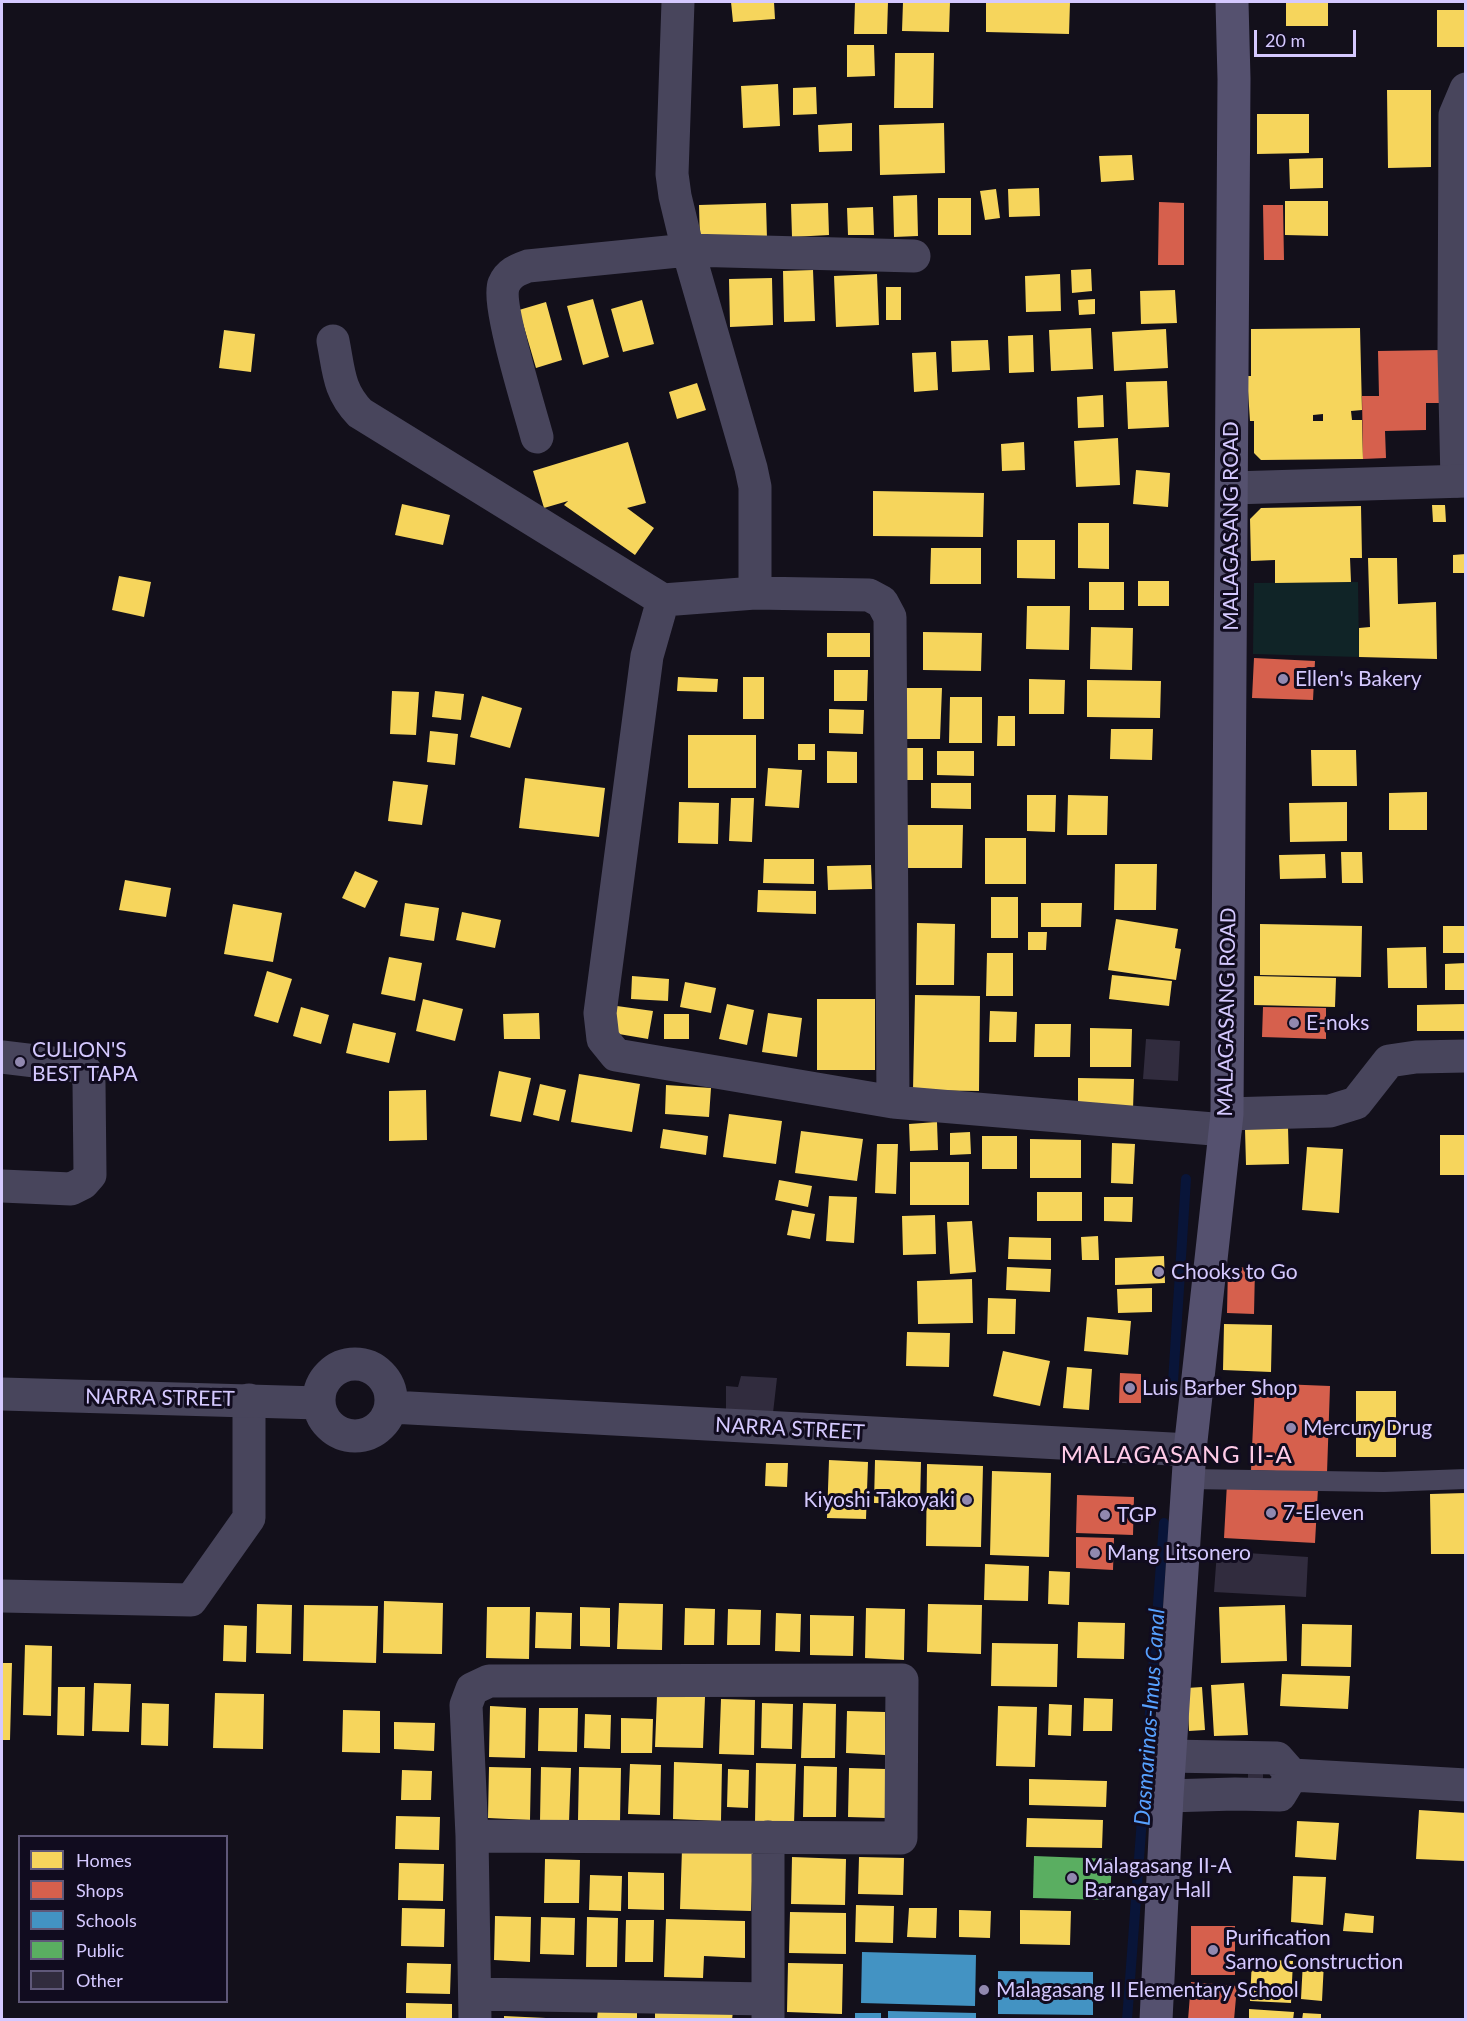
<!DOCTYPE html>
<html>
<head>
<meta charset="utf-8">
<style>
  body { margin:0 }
  #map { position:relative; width:1467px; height:2021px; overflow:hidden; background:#13101b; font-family:Lato,sans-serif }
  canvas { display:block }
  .frame { position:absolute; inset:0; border:3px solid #d5c9ff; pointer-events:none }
  .legend { position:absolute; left:18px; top:1835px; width:210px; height:168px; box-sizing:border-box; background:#110c1f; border:2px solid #5f5879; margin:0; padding:8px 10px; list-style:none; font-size:18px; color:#d5c9ff }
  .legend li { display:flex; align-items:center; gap:12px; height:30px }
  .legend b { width:30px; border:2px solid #5f5879 }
  .scale { position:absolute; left:1254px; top:30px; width:102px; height:27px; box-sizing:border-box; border:3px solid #d5c9ff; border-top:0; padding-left:8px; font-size:18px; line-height:21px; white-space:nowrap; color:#d5c9ff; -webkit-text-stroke:4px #110c1f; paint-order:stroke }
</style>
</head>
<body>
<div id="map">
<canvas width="1467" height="2021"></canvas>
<div class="frame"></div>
<ul class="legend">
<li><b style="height:16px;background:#f6d55c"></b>Homes</li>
<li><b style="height:16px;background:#d6604d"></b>Shops</li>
<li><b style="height:16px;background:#4393c3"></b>Schools</li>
<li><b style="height:16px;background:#5aae61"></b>Public</li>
<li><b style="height:16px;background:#312c3e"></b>Other</li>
</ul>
<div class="scale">20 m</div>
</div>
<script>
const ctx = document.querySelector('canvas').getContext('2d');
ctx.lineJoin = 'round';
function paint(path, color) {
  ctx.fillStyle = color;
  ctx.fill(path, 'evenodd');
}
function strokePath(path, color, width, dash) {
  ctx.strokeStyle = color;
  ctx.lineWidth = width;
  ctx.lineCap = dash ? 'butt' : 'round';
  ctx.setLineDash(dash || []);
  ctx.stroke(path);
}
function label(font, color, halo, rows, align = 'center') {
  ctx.font = font + ' Lato,sans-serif';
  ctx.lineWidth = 6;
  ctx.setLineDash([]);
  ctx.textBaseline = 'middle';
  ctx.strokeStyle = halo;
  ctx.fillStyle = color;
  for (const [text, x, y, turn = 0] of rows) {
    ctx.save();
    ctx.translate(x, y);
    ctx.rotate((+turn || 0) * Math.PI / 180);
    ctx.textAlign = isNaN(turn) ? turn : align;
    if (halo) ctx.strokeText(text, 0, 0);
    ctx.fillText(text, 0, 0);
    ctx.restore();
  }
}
const green = new Path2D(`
  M1358,582l1,75 -106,-3 1,-71z`);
const homes = new Path2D(`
  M731,2h43l1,17 -42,3z
  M855,2h33l-1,32h-33z
  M903,2h47l-1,30 -47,-1z
  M986,2h84l-1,32 -83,-2z
  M1286,2h42v24h-42z
  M1437,10h29v37h-29z
  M847,45h27l1,31 -28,1z
  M895,53h39l-1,55h-39z
  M778,84l2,42 -37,2 -2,-42z
  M816,87l1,27 -24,1v-27z
  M1387,90h44v77l-43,1z
  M1257,114h52v39l-52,1z
  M852,123v28l-33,1 -1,-27z
  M944,123l1,50 -65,2 -1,-50z
  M1132,155l2,25 -33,2 -2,-26z
  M1323,158v30l-33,1 -1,-30z
  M1039,188l1,28 -31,1 -1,-28z
  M996,189l4,29 -15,2 -5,-29z
  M917,195l1,41 -24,1 -1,-41z
  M938,198h33v37h-33z
  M1285,201h43v35l-43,-1z
  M766,203l1,36 -67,2 -1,-36z
  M828,203l1,32 -37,2 -1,-33z
  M873,207l1,28h-26l-1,-27z
  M1091,269l1,22 -20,2 -1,-23z
  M813,270l2,51 -31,1 -1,-51z
  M877,274l2,51 -43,2 -2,-51z
  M1060,274l1,37 -35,1 -1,-36z
  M772,278l1,47 -43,2 -1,-48z
  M886,287h15v33h-15z
  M1175,290l2,33 -36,1 -1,-33z
  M593,299l16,58 -26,8 -16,-59z
  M1095,299v15l-16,1 -1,-15z
  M642,300l12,44 -31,8 -12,-43z
  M546,302l16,58 -26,8 -17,-58z
  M1091,328l2,41 -42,2 -2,-41z
  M1360,328l2,82 -11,1 1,9h10l1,39 -102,1 -7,-7v-32h-4l-3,-45h4v-47zM1323,414v7h-10v-6z
  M1166,329l2,39 -54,3 -2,-39z
  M224,330l31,4 -4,38 -32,-4z
  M1033,335l1,37 -25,1 -1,-37z
  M988,340l2,30 -38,2 -1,-31z
  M936,352l2,38 -24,2 -2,-39z
  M1167,381l2,46 -41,2 -2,-47z
  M697,383l9,27 -29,9 -8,-27z
  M1103,395l1,32 -26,1 -1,-31z
  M1118,438l2,47 -44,2 -2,-46z
  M628,442l18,61 -19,5 27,20 -19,27 -71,-50 4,-4 -24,7 -11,-37z
  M1024,442l1,28 -23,1 -1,-27z
  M1136,470l34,3 -2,34 -35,-3z
  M873,491l111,2 -1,44 -110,-1z
  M402,504l48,11 -7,30 -48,-10z
  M1432,505h13l1,17h-13z
  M1361,506l1,52h-12l1,24 -76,1v-23l-24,1 -1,-42 11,-11z
  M1078,523h31v46l-31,-1z
  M1017,540h38v39l-38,-1z
  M931,548h50v36h-51z
  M1466,554v19h-13v-18z
  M1368,558h29l1,46 38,-2 1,57 -78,-2v-29l11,-1z
  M119,576l32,6 -7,35 -32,-7z
  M1138,581h31v25h-31z
  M1089,582h35v28h-35z
  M1027,606h43l-1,44 -43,-1z
  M1091,627l42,1 -1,42 -42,-1z
  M923,632l59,1 -1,38 -58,-1z
  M827,633h43v24h-43z
  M834,670h34l-1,31h-33z
  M678,677l40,2 -1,13 -40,-1z
  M743,677h21v42h-21z
  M1029,679l36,1 -1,34h-35z
  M1087,680l74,1 -1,37 -73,-1z
  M906,688h36l-2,51h-35z
  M392,691l27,1 -3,43 -26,-1z
  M435,691l29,3 -3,26 -29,-3z
  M482,696l40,12 -12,40 -40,-11z
  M950,697h32v46h-33z
  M829,709l35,1 -1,24 -34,-1z
  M998,716h17v30h-18z
  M1111,729h42l-1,31 -42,-1z
  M430,731l28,3 -3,31 -28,-3z
  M688,735h68v53h-68z
  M798,744h17v16h-17z
  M903,748h20v32h-21z
  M1311,750h45l1,36h-45z
  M827,751l30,1v31h-30z
  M937,751h37v25l-37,-1z
  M768,768l34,2 -3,38 -34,-2z
  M525,778l80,10 -6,49 -80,-9z
  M393,781l35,4 -6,40 -34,-4z
  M931,783h40v26l-40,-1z
  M1427,792v38h-38v-37z
  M1027,795h29l-1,37 -28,-1z
  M1068,795l40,1 -1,39h-40z
  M731,798h23l-2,44 -23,-1z
  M679,802l40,1 -1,41 -40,-1z
  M1347,802v39l-57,1 -1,-39z
  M903,825h60l-1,43h-60z
  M985,838h41v46h-41z
  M1341,852h21l1,31h-21z
  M1325,854l1,24 -46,1 -1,-24z
  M764,859h50v25l-51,-1z
  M1115,864h42l-1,46h-42z
  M871,865l1,24 -44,1 -1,-24z
  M355,871l23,10 -13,27 -23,-10z
  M125,880l46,8 -5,29 -47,-7z
  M758,890l58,1v23l-59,-2z
  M991,897h27v41h-27z
  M405,903l34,5 -5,33 -34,-5z
  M1041,903h41l-1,24h-40z
  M233,904l49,9 -9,49 -49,-8z
  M462,912l39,8 -6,28 -39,-8z
  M1116,919l62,10 -3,19 6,1 -5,31 -68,-10z
  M917,923l38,1 -1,61h-38z
  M1260,924l102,2 -1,51 -101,-2z
  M1443,926h23v27h-23z
  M1028,932h19l-1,18h-18z
  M1426,947l1,41h-39l-1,-40z
  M987,953h26v43h-27z
  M389,957l33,6 -7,38 -34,-7z
  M1466,963v27h-21v-26z
  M267,971l25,8 -14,44 -24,-7z
  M1112,975l60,6 -3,25 -60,-7z
  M632,976l37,3 -1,22 -37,-2z
  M1254,976l82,2 -1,29 -81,-2z
  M685,982l31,6 -5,25 -31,-6z
  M915,995l65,1 -1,95 -66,-1z
  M423,999l40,10 -8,32 -39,-10z
  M817,999h58v71h-58z
  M727,1004l27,6 -7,35 -28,-6z
  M1466,1004v27h-49v-26z
  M617,1006l36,5 -5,28 -35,-6z
  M301,1007l28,8 -8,29 -28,-8z
  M990,1011l27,1 -1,30h-27z
  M539,1013l1,26h-36l-1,-25z
  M768,1013l34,5 -5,39 -35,-5z
  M664,1014h25v25h-25z
  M353,1023l43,10 -7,30 -43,-10z
  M1035,1024h36l-1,33h-36z
  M1090,1028l42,1 -1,38h-41z
  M499,1071l32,7 -10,44 -31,-6z
  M579,1074l61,10 -8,48 -61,-10z
  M1078,1078l56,1 -1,30h-55z
  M540,1084l26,6 -7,31 -26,-6z
  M666,1085l45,3 -2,29 -44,-3z
  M426,1090l1,50 -38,1v-50z
  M729,1114l53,7 -6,43 -53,-7z
  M937,1122l1,28 -28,1 -1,-27z
  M1288,1127l1,37 -43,1 -1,-36z
  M663,1129l45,7 -2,19 -46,-7z
  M801,1131l62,8 -6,42 -62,-8z
  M970,1132l1,22 -21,1v-22z
  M1440,1135h26v40h-26z
  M982,1136h35v33h-35z
  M1030,1139l51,1v38h-51z
  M1112,1143l23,1 -2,40 -22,-1z
  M877,1144h21l-2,50 -21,-1z
  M1307,1147l36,2 -4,64 -37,-3z
  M910,1162h59v43h-59z
  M779,1180l33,6 -4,21 -33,-7z
  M1037,1192h45v29h-45z
  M829,1196l28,1 -3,46 -28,-2z
  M1104,1197h29l-1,25 -28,-1z
  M792,1210l23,4 -5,25 -23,-4z
  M935,1215l1,39 -33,1 -1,-39z
  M972,1221l4,51 -26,2 -3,-52z
  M1098,1236l1,24h-17l-1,-23z
  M1009,1237l42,1v22l-43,-1z
  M1164,1256l1,27 -50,2v-27z
  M1007,1267l44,2 -1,23 -44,-2z
  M972,1279l1,44 -55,1 -1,-43z
  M1152,1288v24l-34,1 -1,-24z
  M988,1298l28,1 -1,35h-28z
  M1087,1317l44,4 -3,34 -44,-4z
  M1224,1324l48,1 -1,47 -48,-2z
  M907,1332l43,1 -1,34 -43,-1z
  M1003,1351l47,10 -10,45 -47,-10z
  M1067,1367l25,2 -3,41 -26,-2z
  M1356,1391h40v66h-40z
  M829,1460l39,2 -2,57 -39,-1z
  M875,1460l46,2 -1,42 -46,-1z
  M766,1463h22l-1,24 -22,-1z
  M927,1464l56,2 -2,81 -55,-1z
  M992,1471l59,2 -2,84 -59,-2z
  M1466,1493v61h-35l-1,-60z
  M985,1564l44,2 -1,35 -44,-1z
  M1049,1571l21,1 -1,33 -21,-1z
  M384,1601l59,2 -1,51 -59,-1z
  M619,1603l44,1 -1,46 -45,-1z
  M257,1604l35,1 -1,49 -35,-1z
  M928,1604l54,1 -1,49 -54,-2z
  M304,1605l74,1 -2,57 -73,-2z
  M1285,1605l2,56 -66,2 -2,-56z
  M487,1607h43l-1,52 -43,-1z
  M580,1607l30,1v39l-30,-1z
  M685,1608l30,1 -1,36h-30z
  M866,1608l39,1 -1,51 -39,-2z
  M728,1609l33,1 -1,35h-33z
  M536,1612l36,1 -1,36 -36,-1z
  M776,1613l25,1 -1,38 -25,-1z
  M810,1615l44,1 -1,40 -43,-1z
  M1078,1622l47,1 -1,36 -47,-1z
  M1302,1624l50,1 -1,42 -50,-1z
  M224,1625l23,1 -1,36 -23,-1z
  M992,1643l66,1 -1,43 -66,-1z
  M25,1645l27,1 -1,70 -28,-1z
  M2,1663h10l-2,77h-8z
  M1282,1674l68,2 -2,33 -68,-3z
  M94,1683l37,1 -2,48 -37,-1z
  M1244,1683l4,52 -34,1 -3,-51z
  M58,1687h27l-1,49 -27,-1z
  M1202,1687l3,43 -16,1 -2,-43z
  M215,1693l49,1 -1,55 -50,-1z
  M657,1696l48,1 -2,51 -48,-1z
  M1084,1698l29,1 -1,32h-29z
  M721,1699l34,1 -1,55 -35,-1z
  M142,1703l27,1 -1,42 -27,-1z
  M762,1703l31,1 -1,45 -31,-1z
  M803,1703l33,1 -1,54h-34z
  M1049,1704l23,1 -1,31 -23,-1z
  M490,1706l36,2 -1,50 -36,-1z
  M998,1706l39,1 -2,60 -39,-1z
  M539,1708h39l-1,44 -39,-1z
  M343,1710l37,1v42l-38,-1z
  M847,1711l38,1v43l-39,-2z
  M585,1714l26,1 -1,34 -26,-1z
  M621,1718l32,1 -1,34h-31z
  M394,1722l41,1 -1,28 -40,-2z
  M674,1762l48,2 -1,57 -48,-2z
  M756,1763l40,1 -2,60 -39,-1z
  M630,1764l31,1 -1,50 -32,-1z
  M804,1766l33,1 -1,50h-33z
  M489,1767l42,1 -1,52 -42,-2z
  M541,1767l30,1 -2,54 -29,-1z
  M579,1767l42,1 -1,53 -42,-1z
  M849,1768l37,1 -1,49 -37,-1z
  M728,1769l21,1 -1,38 -21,-1z
  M402,1770l30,1 -1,29h-30z
  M1029,1779l78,2 -1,26 -77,-2z
  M1419,1810l47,3 -1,48 -49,-2z
  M396,1816l44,1 -1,33 -44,-1z
  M1027,1818l76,2 -1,28 -76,-1z
  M1297,1821l42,2 -3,37 -41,-3z
  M682,1849l71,2 -2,60 -71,-2z
  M792,1857l54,2 -1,46 -54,-1z
  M859,1857l45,1 -1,37 -45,-1z
  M545,1859l35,1 -1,43h-35z
  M399,1863l45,1 -1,37 -45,-1z
  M628,1872l36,1v37l-36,-1z
  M590,1875l32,1 -1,35 -32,-1z
  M1293,1876l33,1 -3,48 -32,-3z
  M856,1905l38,1 -1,37 -38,-1z
  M402,1908l43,1 -1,38 -43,-1z
  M909,1908h28l-1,30 -29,-1z
  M959,1910l32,1 -1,27 -31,-1z
  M1020,1910l51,1 -1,34 -50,-1z
  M790,1912l56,1v41l-57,-1z
  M1345,1913l29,3 -1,17 -30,-2z
  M495,1916l36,1 -1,45 -36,-2z
  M541,1917l34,1 -1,37 -34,-1z
  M587,1917l31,1 -1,49h-31z
  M666,1919l79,2v37l-41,-2 -1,22 -39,-1z
  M626,1920h28l-1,42h-28z
  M1252,1959l41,2 -2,42 -41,-2z
  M1303,1961l21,1 -2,39 -21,-2z
  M407,1963l44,1 -1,30 -44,-1z
  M788,1963l55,1 -1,50 -55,-2z
  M406,2003l46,1v16h-46z
  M655,2008l78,3 -1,9h-77z
  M598,2009l39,1v10h-40z
  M1249,2009l45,3 -1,8h-44z
  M1303,2013l18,1v6h-19z
  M504,2016l42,2v2h-42z`);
const shops = new Path2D(`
  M1159,202l25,1v62h-26z
  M1263,205h20l1,55h-20z
  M1442,350l1,53h-17v27l-41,1 1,27 -23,1 -1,-63h17l-1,-45z
  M1254,658l61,3 -2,39 -61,-2z
  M1263,1007l63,1v31l-64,-2z
  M1228,1267l27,1 -1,46 -27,-1z
  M1120,1373l21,1v29h-22z
  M1255,1383l75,3 -3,87 -76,-3z
  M1227,1483l91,5 -3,55 -91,-5z
  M1077,1495l57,2 -1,38 -57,-2z
  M1076,1537l38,1 -1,32 -37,-2z
  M1191,1926h44v49h-44z
  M1191,1982l46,4 -3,34h-46z`);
const schools = new Path2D(`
  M862,1952l114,3 -1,51 -114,-3z
  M998,1971l95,1v43l-95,-1z
  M888,2011l88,2v7h-88z
  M855,2013h26v7h-26z`);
const public = new Path2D(`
  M1034,1856l78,3 -2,41 -77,-2z`);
const stream = new Path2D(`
  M1173,1382l13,-203
  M1127,2020l37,-497`);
const building = new Path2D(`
  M1146,1039l34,2 -2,40 -35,-2z
  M741,1376l36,2 -4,35 -47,-2v-25l12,1z
  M1217,1551l91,6 -2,40 -92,-5z
  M1248,1770h15v11h-15z`);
const service = new Path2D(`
  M1188,1479l196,3 82,-3`);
const minor = new Path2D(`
  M678,2l-6,172 3,22 13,54 63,218 4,19v106
  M333,341c6,30 5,49 27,72l303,187
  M537,437c-7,-26 -41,-134 -33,-153 5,-11 13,-14 24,-18l160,-16 226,6
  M1457,481l-3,-130 1,-236 11,-26
  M2,1057l75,9 9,6 3,11 1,92 -7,8 -12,6 -69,-3
  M893,1102l-3,-485 -8,-15 -13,-7 -114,-2 -92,7 -16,56 -47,357 3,26 13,16 277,47 332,28
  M1227,1114l103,-3 26,-8 33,-42 27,-4 50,-1
  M2,1596l189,4 58,-82v-118
  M1169,1756l108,2 15,17 174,10
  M1167,1796l68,-2 45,1 12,-20
  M472,1836l429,2 1,-158 -413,1 -17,8 -6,16 6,131 3,184
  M475,1994l293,5
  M768,2020v-183`);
const tertiary = new Path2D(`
  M1232,488l234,-7
  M319 1400a36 36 0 1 1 72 0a36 36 0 1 1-72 0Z
  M2,1394l317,9
  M391,1407l799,43`);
const secondary = new Path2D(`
  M1156,2020l11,-224 23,-346 37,-336 7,-1035 -2,-77`);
const markers = [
  [1283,679,6,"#9188af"],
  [1294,1023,6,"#9188af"],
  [20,1062,6,"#9188af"],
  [1159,1272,6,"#9188af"],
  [1130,1388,6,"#9188af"],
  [1291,1428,6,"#9188af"],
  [967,1500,6,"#9188af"],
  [1271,1513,6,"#9188af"],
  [1105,1515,6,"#9188af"],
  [1095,1553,6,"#9188af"],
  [1072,1878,6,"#9188af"],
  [1213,1950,6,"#9188af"],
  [984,1990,6,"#9188af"]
];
const streetNames = [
  ["MALAGASANG ROAD",1231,526,-90],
  ["MALAGASANG ROAD",1227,1012,-89],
  ["NARRA STREET",160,1398,1],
  ["NARRA STREET",790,1429,3]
];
const poiNames = [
  ["Ellen's Bakery",1295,679],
  ["E-noks",1306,1023],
  ["CULION'S",32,1050],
  ["BEST TAPA",32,1074],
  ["Chooks to Go",1171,1272],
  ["Luis Barber Shop",1142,1388],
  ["Mercury Drug",1303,1428],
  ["Kiyoshi Takoyaki",955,1500,"right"],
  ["7-Eleven",1283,1513],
  ["TGP",1117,1515],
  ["Mang Litsonero",1107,1553],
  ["Malagasang II-A",1084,1866],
  ["Barangay Hall",1084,1890],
  ["Purification",1225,1938],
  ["Sarno Construction",1225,1962],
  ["Malagasang II Elementary School",996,1990]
];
const waterNames = [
  ["Dasmarinas-Imus Canal",1150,1717,-86]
];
const quarterNames = [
  ["MALAGASANG II-A",1177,1455]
];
paint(green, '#102427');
paint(homes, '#f6d55c');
paint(shops, '#d6604d');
paint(schools, '#4393c3');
paint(public, '#5aae61');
strokePath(stream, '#091539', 10);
paint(building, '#312c3e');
strokePath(service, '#48455c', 20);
strokePath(minor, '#48455c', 33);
strokePath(tertiary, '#48455c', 33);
strokePath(secondary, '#55516f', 33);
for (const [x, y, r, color] of markers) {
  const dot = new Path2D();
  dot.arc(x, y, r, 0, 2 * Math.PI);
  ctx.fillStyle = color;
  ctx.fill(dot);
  strokePath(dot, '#110c1f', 2);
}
label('21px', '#d5c9ff', '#110c1f', streetNames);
label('21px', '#d5c9ff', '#110c1f', poiNames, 'left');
label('italic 22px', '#57a1ff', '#110c1f', waterNames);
ctx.letterSpacing = '1.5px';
label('24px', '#ffcbe7', '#110c1f', quarterNames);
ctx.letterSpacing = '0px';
</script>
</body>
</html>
